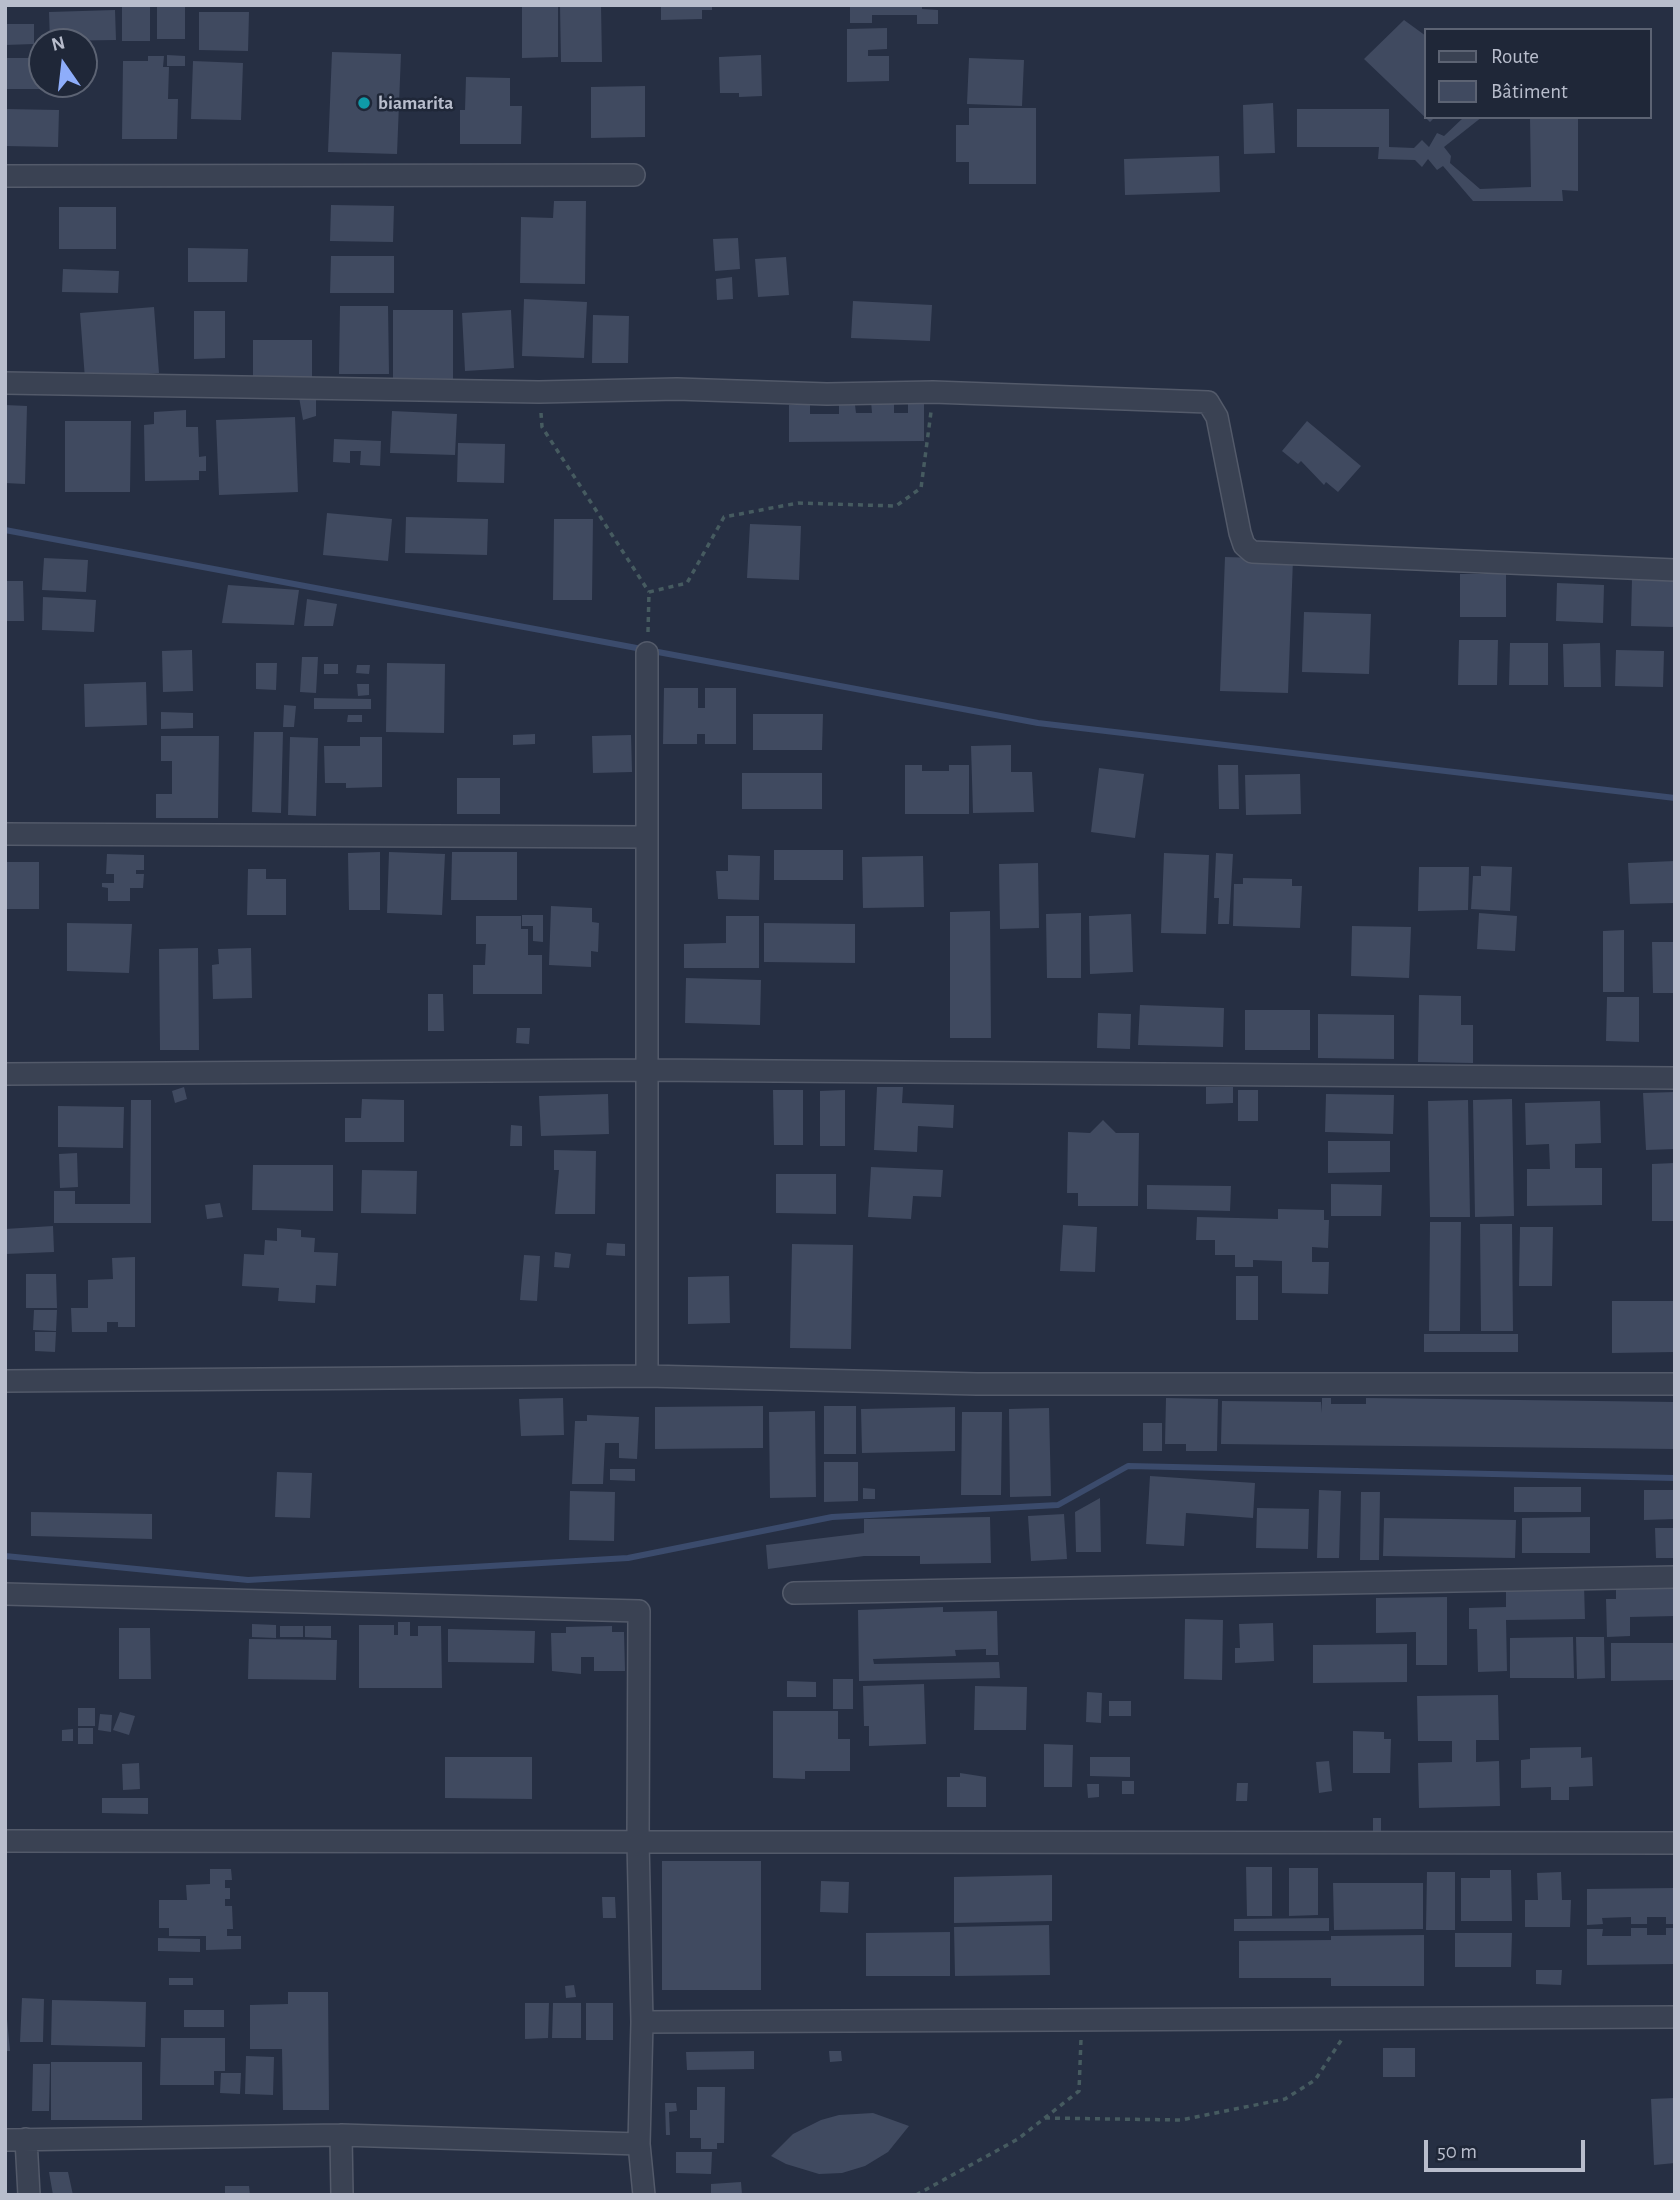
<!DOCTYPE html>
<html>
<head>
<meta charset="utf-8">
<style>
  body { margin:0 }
  #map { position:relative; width:1680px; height:2200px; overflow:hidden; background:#262f43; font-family:"Alegreya Sans",sans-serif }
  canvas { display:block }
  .frame { position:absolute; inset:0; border:7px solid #b8bdcc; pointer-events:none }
  .legend { position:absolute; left:1424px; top:28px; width:228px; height:91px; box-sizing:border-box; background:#1f2738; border:2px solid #5c6373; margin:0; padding:9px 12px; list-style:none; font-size:21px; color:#b8bdcc }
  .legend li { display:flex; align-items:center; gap:14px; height:35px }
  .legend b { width:35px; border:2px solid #5c6373 }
  .north { position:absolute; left:28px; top:28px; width:70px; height:70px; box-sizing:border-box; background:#1f2738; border:2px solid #5c6373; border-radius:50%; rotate:346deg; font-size:19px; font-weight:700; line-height:28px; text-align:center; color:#b8bdcc }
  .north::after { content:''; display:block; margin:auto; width:24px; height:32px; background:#8eadfa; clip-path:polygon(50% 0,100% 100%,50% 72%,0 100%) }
  .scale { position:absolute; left:1424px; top:2140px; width:161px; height:32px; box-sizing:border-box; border:4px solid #b8bdcc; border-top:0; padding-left:9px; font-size:21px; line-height:24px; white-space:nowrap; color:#b8bdcc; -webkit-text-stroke:5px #1f2738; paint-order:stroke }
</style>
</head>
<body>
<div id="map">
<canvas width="1680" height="2200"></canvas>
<div class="frame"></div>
<ul class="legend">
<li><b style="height:9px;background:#3a4253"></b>Route</li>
<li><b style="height:19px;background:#404a60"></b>Bâtiment</li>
</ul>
<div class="north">N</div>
<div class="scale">50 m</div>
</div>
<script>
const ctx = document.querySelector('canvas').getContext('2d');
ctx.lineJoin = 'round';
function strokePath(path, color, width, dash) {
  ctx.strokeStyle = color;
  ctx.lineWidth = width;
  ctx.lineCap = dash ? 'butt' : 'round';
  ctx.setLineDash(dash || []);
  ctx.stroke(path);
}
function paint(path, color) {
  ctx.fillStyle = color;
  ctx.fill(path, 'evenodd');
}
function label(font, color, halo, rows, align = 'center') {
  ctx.font = font + ' "Alegreya Sans",sans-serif';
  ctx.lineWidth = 5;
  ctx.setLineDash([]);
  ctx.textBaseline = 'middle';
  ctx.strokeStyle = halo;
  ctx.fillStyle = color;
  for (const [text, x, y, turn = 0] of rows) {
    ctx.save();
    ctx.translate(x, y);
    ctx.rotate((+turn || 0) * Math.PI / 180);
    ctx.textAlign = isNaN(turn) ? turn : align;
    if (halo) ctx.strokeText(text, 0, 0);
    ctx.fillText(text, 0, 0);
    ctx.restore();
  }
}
const stream = new Path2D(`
  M5,530l1033,193 637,75
  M5,1556l243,24 380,-22 204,-41 226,-12 70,-39 547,12`);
const building = new Path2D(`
  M122,5h28v36h-28z
  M157,5h28v34h-28z
  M522,5h36v52l-36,1z
  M560,5h41l1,57h-41z
  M661,5h51v5h-10v9l-41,1z
  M850,5h72v4l16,1v14h-21v-9h-45v8h-22z
  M115,10l1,30 -66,1 -1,-29z
  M199,12h50l-1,39 -49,-1z
  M1404,20l22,16v81h9l-5,5 -66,-63z
  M5,24h29v20l-29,1z
  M887,28v21l-19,1v6h21v25l-42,1v-53z
  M332,52l69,2 -4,100 -69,-2z
  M167,55l18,1v10h-18z
  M761,55l1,41 -23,1v-4h-19l-1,-36z
  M148,56h16l-1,11h6l-1,32h10l-1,40h-55l1,-78h25z
  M5,58h37v26h10v5h-47z
  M969,58l55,2 -2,46 -55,-2z
  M193,61l50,2 -2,57 -50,-1z
  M466,77l44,1v28h12l-1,38h-61v-34h5z
  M645,86v51l-54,1v-51z
  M1273,103l2,50 -31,1 -1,-49z
  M969,108h67v76h-67v-22h-13v-37h13z
  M5,109l54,1 -1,37 -53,-1z
  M1297,109h92v38l25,1 8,-8 7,7 8,-14 7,3 20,-19h18l-38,30 7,9 -1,7 30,26 51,-2 -1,-70 48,2v72l-16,-1 1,11h-90l-30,-35 -6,4 -9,-11 -6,8 -7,-7 -37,-1 1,-12h-82z
  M1219,156l1,36 -95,3 -1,-36z
  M554,201h32l-1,83 -65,-1 1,-66 32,1z
  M331,205l63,1 -1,36 -63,-1z
  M59,207h57v42h-57z
  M738,238l2,31 -25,2 -2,-32z
  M188,248l60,1 -1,33h-59z
  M331,256h63v37h-64z
  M786,257l3,38 -31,2 -3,-38z
  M63,269l56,2 -1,22 -56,-1z
  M732,277l1,22 -16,1 -1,-21z
  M524,299l63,3 -3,56 -62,-2z
  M853,301l79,4 -2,36 -79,-3z
  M340,306h48l1,68h-50z
  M154,307l5,66 -74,6 -5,-66z
  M393,310h60v71l-60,-1z
  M511,310l3,58 -49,3 -3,-58z
  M194,311h31v47l-31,1z
  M593,315l36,1 -1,47h-36z
  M253,340h59v43h-59z
  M299,397h17v19l-13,4z
  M871,401h23v12h14v-11l16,-1v40l-135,1v-37h21v9h29v-9h16l1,8h16z
  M5,405l22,1 -2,78 -20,-1z
  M186,410v17h12l1,30 7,-1v15h-7v9l-54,1 -1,-56 10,-1v-12z
  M392,411l65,3 -2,41 -65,-2z
  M295,417l3,75 -79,3 -3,-75z
  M65,421h66l-1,71h-65z
  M1307,421l54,45 -23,26 -12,-10 -2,3 -23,-24 -3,3 -16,-13z
  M334,439l47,2 -1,25 -20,-1 1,-14h-11v12l-17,-1z
  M458,443l47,1 -1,39 -47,-1z
  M327,513l65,6 -4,42 -65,-6z
  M406,517l82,2 -1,36 -82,-2z
  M554,519h39l-1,81h-39z
  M750,524l51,2 -2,54 -52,-2z
  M1225,557l68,2 -5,134 -68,-2z
  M44,558l44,2 -2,32 -44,-2z
  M1460,574h46v43h-46z
  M1632,577l43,1v49l-44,-1z
  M5,581h18l1,40h-19z
  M1557,583l47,2 -1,38 -47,-2z
  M228,585l71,5 -5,35 -72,-2z
  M43,597l53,3 -2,32 -52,-2z
  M307,599l30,5 -4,22h-29z
  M1304,612l67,2 -2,60 -67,-2z
  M1459,640h39l-1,45h-39z
  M1510,643h38v42h-39z
  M1600,643l1,44h-37l-1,-43z
  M192,650l1,41 -30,1 -1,-41z
  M1616,650l48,1 -1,36 -48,-1z
  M302,657h16l-2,36 -16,-1z
  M256,663h21l-1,27 -20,-1z
  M387,663l58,1 -1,69 -58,-1z
  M324,664h14v10h-14z
  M357,665h13l-1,9 -13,-1z
  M146,682l1,43 -62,2 -1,-43z
  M357,684h12v11l-11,1z
  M664,688h34v20h7v-20h31v56h-31v-10h-8v10h-34z
  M314,698l57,1v10h-57z
  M284,705l12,1 -2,21h-11z
  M161,712l32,1v15l-32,1z
  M753,714h70l-1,36h-69z
  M348,715h14v7h-15z
  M254,732h29l-2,81 -29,-1z
  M535,734v10l-22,1v-10z
  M631,735l1,37 -39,1 -1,-37z
  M161,736h58l-1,82h-62v-24h16v-33h-11z
  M290,737l28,1 -2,78 -28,-1z
  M360,737h22v50l-36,1v-5h-21l-1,-37h36z
  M1011,745v27h21l2,40 -61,1 -2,-67z
  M905,765h17v6h27v-6h20v49h-64z
  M1218,765h20l1,44h-20z
  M1099,768l45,6 -9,64 -44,-6z
  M742,773h80v36h-80z
  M1300,774l1,40 -55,1 -1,-40z
  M457,778h43v36h-43z
  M774,850h69v30h-69z
  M380,852v58h-31l-1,-57z
  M389,852l56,2 -3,61 -55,-2z
  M452,852h65v48h-66z
  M1164,853l45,2 -3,79 -45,-1z
  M1216,853l17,1 -4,70h-11l1,-26h-5z
  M107,854l37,1v15h-8v4h8l-1,14h-13v13h-22v-13l-6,-1v-4h12v-9h-8z
  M728,855l32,1 -1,44 -41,-1 -2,-28h12z
  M923,856l1,51 -61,1 -1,-51z
  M1675,861v42l-45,1 -2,-41z
  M5,862h34v47h-34z
  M1038,863l1,65 -39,1 -1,-65z
  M1481,866l31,1 -2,44 -39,-2 2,-33h8z
  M1419,867h50l-1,43 -50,1z
  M248,869h18v10h20v36h-39z
  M1243,878l49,1v7h10l-2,42 -67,-2 1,-42h9z
  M551,906l41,2v14l7,1 -1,29 -7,-1v16l-42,-2z
  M990,911l1,127h-41v-126z
  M1081,913v65h-34l-1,-64z
  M1479,913l38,3 -2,35 -38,-2z
  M1131,914l2,58 -43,2 -1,-58z
  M522,915h21v27l-10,-1v-15h-11z
  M476,916h45v13h7v26h14v39h-69v-29h12l1,-21h-10z
  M726,916h33v52h-75v-24l42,-1z
  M67,923l65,1 -3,49 -62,-2z
  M764,923l91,1v39l-91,-1z
  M1352,926l59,1 -2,51 -58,-2z
  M1624,930v62h-21v-61z
  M1652,942h23v51h-22z
  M198,948l1,102h-39l-1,-101z
  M251,948l1,50 -39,1 -1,-34 7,-1 -1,-15z
  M686,978l75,2 -1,45 -75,-2z
  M428,994h15l1,37h-16z
  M1419,995l42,1v29h12v38l-55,-1z
  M1607,997h32v45l-33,-1z
  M1140,1005l84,3 -1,39 -85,-2z
  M1245,1010h65v40h-65z
  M1098,1013l33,1 -1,35 -33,-1z
  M1318,1014l76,1v44l-76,-1z
  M517,1028h13l-1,16 -13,-1z
  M184,1087l3,12 -12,4 -3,-12z
  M877,1087h26l-1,16 52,2 -1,23 -35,-2 -1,26 -43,-2z
  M1206,1087h27v16l-27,1z
  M773,1090h30v55h-29z
  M845,1090v56h-25v-55z
  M1238,1090h20v31h-20z
  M1675,1092v57l-29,1 -3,-57z
  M608,1094l1,40 -68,2 -2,-40z
  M1326,1094l68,1 -1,39 -68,-2z
  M362,1099l42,1v42h-59v-24h16z
  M1512,1099l2,117 -39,1 -2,-117z
  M131,1100h20v123h-97v-32h21v13h55z
  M1468,1100l2,117h-40l-2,-116z
  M1600,1101l1,42 -26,1v24h27v37l-75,1v-37h23l-1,-25 -23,1 -1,-42z
  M58,1106l66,1 -1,41 -65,-1z
  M1103,1120l13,13h23l-1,73h-60v-13h-11l1,-61 22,1z
  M511,1125l11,1v20h-12z
  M1328,1141h62v31l-62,1z
  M554,1150l42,1 -1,63h-40l4,-44h-5z
  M77,1153l1,34 -18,1 -1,-34z
  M1675,1163v58h-23v-57z
  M253,1165h80v46l-81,-1z
  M871,1167l72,3 -2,27 -28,-1 -2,23 -43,-2z
  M362,1170l55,1 -1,43 -55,-1z
  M776,1174h60v40l-60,-1z
  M1331,1184l51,1 -1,31h-50z
  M1147,1185l84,1 -1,25 -83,-2z
  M220,1203l3,14 -16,2 -2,-14z
  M1278,1209l46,1v10h5l-1,28 -16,-1v15h17l-1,32 -46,-1v-32l-29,-1v7h-18v-12h-20v-15h-19l1,-23 81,2z
  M1430,1222h31l-1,109h-31z
  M1480,1224h32l1,107h-32z
  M1063,1225l34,2 -2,45 -35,-1z
  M53,1226l1,26 -49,2v-25z
  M1520,1227h33l-1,59h-33z
  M277,1228l24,2v7l14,1 -1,14 24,1 -2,33 -20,-1 -1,18 -37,-2 1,-13 -37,-2 2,-32 20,1 1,-15 12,1z
  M607,1243l18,1v12l-19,-1z
  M792,1244l61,1 -2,104 -61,-1z
  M555,1252l16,2 -2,14 -15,-1z
  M524,1255l16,1 -3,45 -17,-1z
  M135,1257v70h-17v-5h-11v10h-35l-1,-24h17v-28l25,-1 -1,-21z
  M26,1274h30l1,34h-31z
  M729,1276l1,47 -42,1v-47z
  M1236,1276h22v44h-22z
  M1612,1301h63v51l-63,1z
  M34,1310h23l-1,21 -23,-1z
  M35,1332h21l-1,20 -20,-1z
  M1424,1334h94v18h-94z
  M563,1398l1,37 -43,1 -2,-37z
  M1166,1398l52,1 -1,52h-31v-7h-21z
  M1322,1398h9v6h35v-6l309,4v47l-454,-5 1,-43 99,1 1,11z
  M763,1406v42l-108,1v-42z
  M824,1406h32v48h-32z
  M955,1407v44l-93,2 -1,-44z
  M1049,1408l2,88 -41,1 -1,-88z
  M815,1411l1,86 -46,1 -1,-86z
  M962,1412h40l-1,83h-40z
  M587,1415l52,2 -2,42 -18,-1v-15h-14l-2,41h-31l3,-63h12z
  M1143,1423h19v28h-19z
  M824,1462h34v39l-34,1z
  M610,1469h25v12l-25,-1z
  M277,1472l35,1 -2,45 -35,-1z
  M1150,1476l105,7 -2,35 -67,-5 -2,33 -38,-2z
  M1514,1487h67v25h-67z
  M863,1488l12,1v10h-12z
  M1319,1490l22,1 -2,67h-22z
  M1644,1490h31v29l-31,1z
  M570,1491l45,1 -1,49 -45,-1z
  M1361,1492h19l-1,68h-19z
  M1100,1498l1,54h-25l-1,-40z
  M1257,1508l52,1 -1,40 -52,-1z
  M31,1512l121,2v25l-121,-3z
  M1064,1514l3,45 -36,2 -3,-45z
  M990,1517l1,46 -71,1v-8h-56l-96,13 -2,-24 98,-12v-14z
  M1590,1517v36h-68v-35z
  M1384,1518l132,2 -1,38 -132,-2z
  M1655,1528h20v30h-19z
  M1584,1585l1,34 -79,1 1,51 -29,1 -1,-43h-8v-21l37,-1v-21z
  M1675,1587v29l-45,1v19l-23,1 -1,-38h10v-11z
  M1447,1597v68h-31v-33l-40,1v-35z
  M943,1607v5l54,-1 1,44h-12v-6l-31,1 1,6 -83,3 1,5 125,-2 1,16 -141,3 -1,-71z
  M1185,1619l38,1 -1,60 -38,-1z
  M398,1622h12v14h8v-10h23l1,62h-83v-63h35v10h4z
  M1273,1623l1,38 -39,2v-15h5l-1,-24z
  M252,1624l24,1v13l-24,-1z
  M280,1626h23v11h-23z
  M305,1626h26v12l-26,-1z
  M612,1626v6h12l1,39h-31v-14h-13v17l-29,-3 -1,-38h15v-6z
  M119,1628h31l1,51h-32z
  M448,1629l87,2 -1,32 -86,-1z
  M1573,1637l1,41h-64v-40z
  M1576,1637h28l1,41 -28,1z
  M249,1639l88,1 -1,40 -88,-1z
  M1611,1643h64v37l-64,1z
  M1407,1644v38l-94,1v-38z
  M833,1679h20v30h-20z
  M787,1681l29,1v15h-29z
  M924,1684l2,60 -57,2v-20h-5l-1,-40z
  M975,1686l52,1 -1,43h-52z
  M1087,1692l15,1 -1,30 -15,-1z
  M1498,1695l1,45h-23v22l23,-1 1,45 -81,2 -1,-45 34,-1v-21h-34l-1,-45z
  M1109,1701h22v15h-22z
  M78,1708h17v18h-17z
  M773,1711h65v28h12v32h-45v8l-32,-1z
  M120,1712l15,4 -6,19 -16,-5z
  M100,1714l12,1 -1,17 -13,-2z
  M78,1728h15v16h-15z
  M73,1729v12h-11v-11z
  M1353,1731l31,1v7h7l-1,34h-37z
  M1044,1744l29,1 -1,42h-28z
  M1581,1747v11l11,-1 1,29 -24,1v13h-18v-13l-30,1v-28l9,-1v-11z
  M445,1757h87v42l-87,-1z
  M1090,1757h40v20l-40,-1z
  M1329,1761l3,30 -13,2 -3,-31z
  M139,1763l1,26 -17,1 -1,-26z
  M960,1773l26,4v30h-39v-30h13z
  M1122,1781h12v13h-12z
  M1237,1783h11l-1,18h-11z
  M1087,1784h12v13l-11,1z
  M102,1798h46v16l-46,-1z
  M1373,1818h8v15h-8z
  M662,1861h99v129h-99z
  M1246,1867h26v49h-25z
  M1289,1868h29v47l-29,1z
  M210,1869h21l1,11h-7v8h5v11h-5v7h7l1,23h-6v7h14v13l-35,1v-14h-37v-8h-10v-28h28l-1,-15 24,-1z
  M1490,1870h21l1,51h-51v-43h29z
  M1427,1872h28v58h-29z
  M1561,1872l1,28h9l-1,27h-45v-27h13l-1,-27z
  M1052,1875v46l-98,2v-46z
  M821,1881l28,1 -1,31 -28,-1z
  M1333,1883h90v46l-89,1z
  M1675,1888v36h-9v-7h-19v7h-16v-7l-29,1 1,6 -16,1v-36z
  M602,1897h13l1,21h-13z
  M1329,1918v13h-95v-12z
  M1049,1925l1,50 -95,1 -1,-49z
  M1631,1928h16v7h19v-7h9v36l-88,1v-36h16l-1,7h29z
  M950,1932v44h-84v-43z
  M1455,1933h57l-1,34h-56z
  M1424,1935v51h-93v-8h-92v-37l92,-1v-4z
  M158,1938l42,1v13l-42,-1z
  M1536,1970h26l-1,15 -25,-1z
  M169,1978h24v7h-24z
  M574,1985l2,12 -10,1 -1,-12z
  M288,1992h40l1,118h-46l-1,-61h-32v-44l38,-1z
  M5,1998l5,53h-5z
  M22,1998l22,1 -1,43h-23z
  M52,2000l94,2 -1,45 -94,-2z
  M525,2003h24l-1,35 -23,1z
  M553,2003h28v35h-29z
  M586,2003h27v37h-27z
  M184,2010h40v17h-40z
  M161,2038h64v33h-11v14h-54z
  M1383,2048h32v29h-32z
  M754,2051v18l-67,1 -1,-18z
  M829,2051h12l1,10 -12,1z
  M246,2056l28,1 -1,38 -28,-1z
  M51,2062h91v58h-91z
  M33,2064h17l-1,47h-17z
  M221,2073h20l-1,21 -20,-1z
  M697,2087h28l-1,56h-7v6h-16v-11h-11v-28h7z
  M1675,2098v65l-21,2 -3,-66z
  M665,2103h11l1,8 -8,1 1,23h-4z
  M873,2113l36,13 -21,26 -23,14 -23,7 -23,1 -33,-10 -15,-8 22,-22 28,-14 18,-5z
  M676,2152h36l-1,22 -35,-1z
  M49,2172h19l5,23h-20z
  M741,2182l1,13h-31v-11z
  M225,2186h24l1,9h-25z`);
const path = new Path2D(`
  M541,413l1,14 107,165
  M648,632l1,-40 38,-9 37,-66 74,-14 98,3 25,-18 10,-76
  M1045,2118l136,2 104,-21 30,-19 27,-41
  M916,2195l102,-56 61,-48 2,-52`);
const minor = new Path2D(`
  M5,176l629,-1
  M5,383l534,9 138,-3 150,5 106,-2 275,10 9,15 23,116 4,12 8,7 423,18
  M647,653v723l330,8h698
  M5,834l642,3
  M5,1074l643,-4 1027,8
  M5,1381l642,-5
  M794,1593l881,-16
  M5,1594l634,17 -1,230 4,181
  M5,1841l1670,2
  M341,2135l1,60
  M26,2139l3,56
  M5,2140l336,-5 298,9 3,-122 1033,-5
  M639,2144l5,51`);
const markers = [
  [364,103,7,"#0f9aa8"]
];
const poiNames = [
  ["biamarita",378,103]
];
strokePath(stream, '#3b4b6c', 6);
paint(building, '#404a60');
strokePath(minor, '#535a6a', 24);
strokePath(path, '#465b60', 3.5, [5, 5]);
strokePath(minor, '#3a4253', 21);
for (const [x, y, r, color] of markers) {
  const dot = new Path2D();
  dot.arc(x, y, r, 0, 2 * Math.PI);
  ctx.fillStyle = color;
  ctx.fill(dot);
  strokePath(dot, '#1f2738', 2.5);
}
label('bold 19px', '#b8bdcc', '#1f2738', poiNames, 'left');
</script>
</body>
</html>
